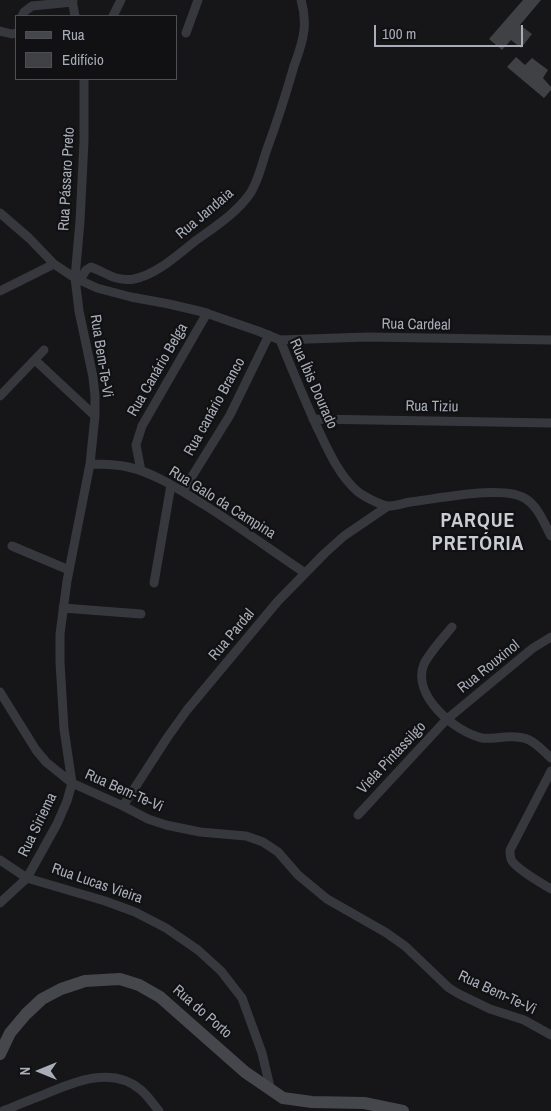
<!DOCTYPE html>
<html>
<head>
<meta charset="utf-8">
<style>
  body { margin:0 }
  #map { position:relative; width:551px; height:1111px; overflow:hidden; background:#161618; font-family:"Archivo Narrow",sans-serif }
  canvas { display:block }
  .legend { position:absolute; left:15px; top:15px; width:162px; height:65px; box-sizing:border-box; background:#111113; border:1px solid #4d4f55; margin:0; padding:6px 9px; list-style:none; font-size:15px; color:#a8adb8 }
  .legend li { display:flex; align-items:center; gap:10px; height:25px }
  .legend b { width:25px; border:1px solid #4d4f55 }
  .north { position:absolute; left:15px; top:1046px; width:50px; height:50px; -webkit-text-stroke:4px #111113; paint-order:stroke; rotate:270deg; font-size:14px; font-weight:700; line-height:20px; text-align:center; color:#a8adb8 }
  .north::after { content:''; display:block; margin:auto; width:18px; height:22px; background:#a8adb8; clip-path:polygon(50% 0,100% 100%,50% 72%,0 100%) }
  .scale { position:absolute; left:374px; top:25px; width:149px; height:22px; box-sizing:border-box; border:2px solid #a8adb8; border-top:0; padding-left:6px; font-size:15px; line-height:18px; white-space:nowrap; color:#a8adb8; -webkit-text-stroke:4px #111113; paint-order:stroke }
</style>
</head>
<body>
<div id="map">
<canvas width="551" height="1111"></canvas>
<ul class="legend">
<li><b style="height:6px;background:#45474d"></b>Rua</li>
<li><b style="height:14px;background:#404145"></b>Edifício</li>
</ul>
<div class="north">N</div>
<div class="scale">100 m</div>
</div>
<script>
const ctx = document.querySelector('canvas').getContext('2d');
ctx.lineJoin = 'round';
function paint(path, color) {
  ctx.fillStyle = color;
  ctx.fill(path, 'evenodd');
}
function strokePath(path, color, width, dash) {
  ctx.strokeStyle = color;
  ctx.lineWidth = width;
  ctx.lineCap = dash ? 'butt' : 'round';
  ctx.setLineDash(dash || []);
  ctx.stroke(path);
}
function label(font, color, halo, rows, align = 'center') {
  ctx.font = font + ' "Archivo Narrow",sans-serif';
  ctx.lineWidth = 4.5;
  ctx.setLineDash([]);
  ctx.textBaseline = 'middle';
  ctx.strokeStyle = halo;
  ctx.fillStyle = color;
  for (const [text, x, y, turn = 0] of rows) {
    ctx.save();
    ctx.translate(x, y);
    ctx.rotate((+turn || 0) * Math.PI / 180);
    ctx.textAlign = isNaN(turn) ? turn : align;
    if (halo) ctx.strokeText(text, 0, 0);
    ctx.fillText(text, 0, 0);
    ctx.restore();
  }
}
const building = new Path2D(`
  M523,0h18l-21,25 12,9 -11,14 -10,-8 -9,10 -13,-11z
  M516,57l9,8 7,-7 16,12 -5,8 8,9v3l-7,8 -37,-31z`);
const street = new Path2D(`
  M72,0l3,16
  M22,16l2,-4 8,-6 41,-4
  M113,16l8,-16
  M0,31l12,3 4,-1
  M186,33l12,-33
  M0,213l29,25 25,26 21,14 22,10 34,9 38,7 34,8 55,19 22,9 87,-3 184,3
  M80,280l6,-10 5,-3c16,6 25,15 43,12 24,-5 44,-25 64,-40 18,-13 38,-26 51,-44 9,-12 13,-32 18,-46 10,-27 19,-55 27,-83 4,-11 9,-24 10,-36 1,-10 0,-20 -3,-30
  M0,291l54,-27
  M280,340c12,29 24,59 37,87 11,23 21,47 40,64 6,5 23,14 31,15 7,0 16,-3 22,-4 27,-3 95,-18 116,-3 13,9 18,24 25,37
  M35,360l60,56
  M0,396l44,-46
  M313,419l238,4
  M90,464c12,0 25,0 38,3 27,6 52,23 75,37 35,22 68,46 102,69
  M141,471l-5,-26 6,-19 65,-113
  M183,491l47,-76 39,-80
  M12,546l57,24
  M154,583l17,-98
  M63,608l78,6
  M452,627c-9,11 -22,25 -28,37 -13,31 31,68 58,74 7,1 15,0 23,-1 24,-2 29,5 46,21
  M0,692l36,58 10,12 26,21 51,23 25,13 18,6 34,7 46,4 17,6 15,10 20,23 29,24 58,33 20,14 44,42 10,6 31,15 34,11 27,15
  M551,771l-41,79c0,4 0,8 2,11 6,9 29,22 39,28
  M123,806l44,-68 20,-28 91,-109 47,-48 19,-17 44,-30
  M358,815l88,-95 87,-72 18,-11
  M0,860l27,18 78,23 30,11 31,16 32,22 23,21 21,27 20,55 9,38
  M0,903l27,-25 30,-54 10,-23 5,-18 -8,-54 -4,-67v-28l7,-53 23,-117 5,-48v-20l-2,-19 -14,-66 -4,-33 5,-57 4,-80v-62
  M3,1111c13,-5 26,-11 40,-16 30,-13 69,-30 98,-5 7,6 12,14 18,21`);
const secondary = new Path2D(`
  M0,1054l10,-21 16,-19 16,-15 19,-10 24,-8 35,-2 19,6 21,12 85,75 38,26 29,4 52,1 39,8`);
const streetNames = [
  ["Rua Pássaro Preto",67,179,-87],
  ["Rua Jandaia",205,214,-40],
  ["Rua Cardeal",416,325,1],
  ["Rua Bem-Te-Vi",101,356,81],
  ["Rua Canário Belga",158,370,-60],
  ["Rua Íbis Dourado",313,384,66],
  ["Rua canário Branco",215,407,-61],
  ["Rua Tiziu",432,407,1],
  ["Rua Galo da Campina",222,503,32],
  ["Rua Pardal",232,635,-50],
  ["Rua Rouxinol",489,667,-39],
  ["Viela Pintassilgo",392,758,-47],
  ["Rua Bem-Te-Vi",124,791,24],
  ["Rua Siriema",38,825,-64],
  ["Rua Lucas Vieira",97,884,19],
  ["Rua Bem-Te-Vi",497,993,25],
  ["Rua do Porto",202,1012,41]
];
const districtNames = [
  ["PARQUE",478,522],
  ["PRETÓRIA",478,545]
];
paint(building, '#404145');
strokePath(street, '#37383d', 9);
strokePath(secondary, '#45474d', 12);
label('15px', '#a8adb8', '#111113', streetNames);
ctx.letterSpacing = '1px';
label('bold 20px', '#c9ccd4', '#111113', districtNames);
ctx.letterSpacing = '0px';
</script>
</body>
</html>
